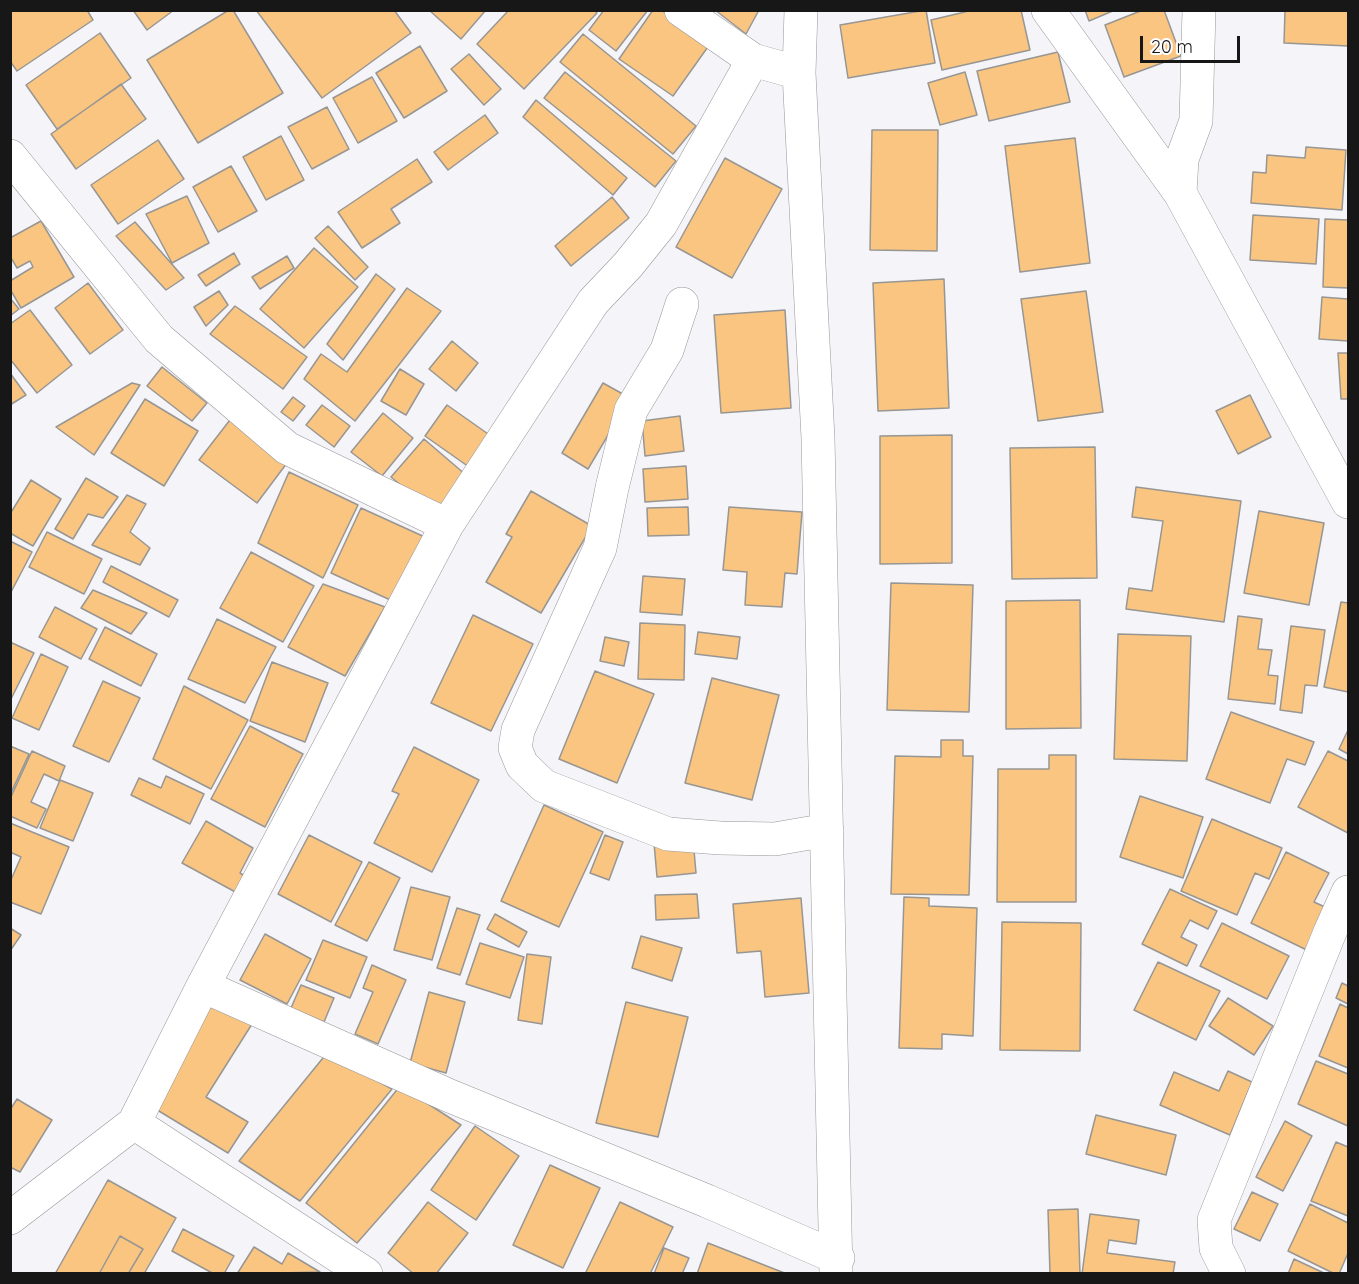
<!DOCTYPE html>
<html>
<head>
<meta charset="utf-8">
<style>
  body { margin:0 }
  #map { position:relative; width:1359px; height:1284px; overflow:hidden; background:#f5f5f9; font-family:Quicksand,sans-serif }
  canvas { display:block }
  .frame { position:absolute; inset:0; border:12px solid #171718; pointer-events:none }
  .scale { position:absolute; left:1140px; top:36px; width:100px; height:27px; box-sizing:border-box; border:3px solid #171718; border-top:0; padding-left:8px; font-size:18px; line-height:21px; white-space:nowrap; color:#171718; -webkit-text-stroke:4px #fff; paint-order:stroke }
</style>
</head>
<body>
<div id="map">
<canvas width="1359" height="1284"></canvas>
<div class="frame"></div>
<div class="scale">20 m</div>
</div>
<script>
const ctx = document.querySelector('canvas').getContext('2d');
ctx.lineJoin = 'round';
function paint(path, color) {
  ctx.fillStyle = color;
  ctx.fill(path, 'evenodd');
}
function strokePath(path, color, width, dash) {
  ctx.strokeStyle = color;
  ctx.lineWidth = width;
  ctx.lineCap = dash ? 'butt' : 'round';
  ctx.setLineDash(dash || []);
  ctx.stroke(path);
}
const building = new Path2D(`
  M14,10h73l6,10 -76,51 -7,-10v-48z
  M133,10h41l-27,20z
  M229,10h4l50,83 -85,50 -51,-83z
  M256,10h138l17,23 -89,65z
  M429,10h57l-25,29z
  M509,10h85l3,3 -73,76 -47,-45z
  M604,10h44l-32,41 -27,-21z
  M653,10h8l49,34 -37,52 -54,-37z
  M715,10h44l-13,24z
  M926,10l9,53 -87,15 -8,-53z
  M973,10h48l9,40 -88,20 -11,-50z
  M1085,10h30l-26,11z
  M1143,10h21l17,46 -57,21 -19,-52z
  M1285,10h63v36l-64,-3z
  M100,33l31,45 -74,51 -31,-44z
  M583,34l113,92 -23,28 -113,-92z
  M420,46l27,45 -43,27 -28,-45z
  M1058,52l12,50 -81,19 -12,-50z
  M469,54l32,35 -17,16 -33,-36z
  M565,72l111,89 -21,26 -111,-89z
  M965,72l12,43 -37,10 -12,-42z
  M372,77l25,44 -39,22 -25,-45z
  M121,84l25,35 -70,50 -25,-35z
  M536,100l91,78 -14,17 -90,-78z
  M327,107l22,42 -37,20 -24,-42z
  M485,115l13,18 -50,37 -14,-18z
  M872,130h66l-1,121 -67,-1z
  M281,136l23,44 -38,20 -23,-43z
  M1075,138l15,125 -70,9 -15,-126z
  M158,140l26,39 -66,45 -27,-39z
  M1306,147l40,3 -4,60 -91,-7 2,-31 13,1 1,-18 38,3z
  M725,158l57,31 -50,89 -56,-31z
  M417,159l15,23 -41,27 9,14 -38,25 -24,-36z
  M231,166l26,45 -39,21 -25,-45z
  M187,196l22,47 -37,20 -26,-49z
  M612,197l17,21 -58,48 -16,-20z
  M1253,215l66,4 -3,45 -66,-4z
  M1325,219l23,1v68l-25,-1z
  M41,221l33,56 -53,31 -11,-19v-8l23,-14 -3,-6 -13,7 -7,-12v-18z
  M135,222l49,56 -18,12 -50,-54z
  M328,226l40,41 -13,13 -40,-42z
  M314,248l44,39 -54,61 -44,-39z
  M234,253l6,11 -34,22 -8,-11z
  M287,256l7,12 -34,21 -8,-12z
  M376,274l19,15 -52,71 -16,-16z
  M944,279l5,129 -71,3 -5,-128z
  M88,283l35,47 -33,24 -35,-46z
  M407,288l34,23 -86,110 -51,-42 17,-25 26,18z
  M219,291l9,14 -22,21 -12,-19z
  M1086,291l17,121 -65,9 -17,-122z
  M1322,297l26,2v42l-29,-2z
  M10,298l9,11 -9,7z
  M235,306l72,51 -24,32 -73,-55z
  M30,310l42,55 -35,28 -27,-34v-35z
  M785,310l6,98 -70,5 -7,-98z
  M452,341l26,22 -22,28 -27,-22z
  M1338,353h10v46h-7z
  M162,367l45,36 -15,18 -45,-35z
  M400,369l24,15 -18,31 -25,-14z
  M10,373l16,22 -16,10z
  M132,383l8,2 -46,70 -38,-28z
  M603,383l27,15 -42,71 -26,-16z
  M1250,395l21,42 -33,17 -22,-43z
  M293,397l12,9 -12,15 -12,-9z
  M145,399l53,32 -34,55 -53,-33z
  M322,405l28,21 -16,21 -28,-22z
  M447,405l44,31 -22,31 -44,-31z
  M383,413l30,25 -31,38 -31,-24z
  M233,416l57,43 -33,44 -58,-43z
  M680,416l4,35 -39,5 -3,-35z
  M952,435v128l-72,1v-128z
  M424,439l42,36 -32,38 -43,-36z
  M1095,447l2,131 -85,1 -2,-131z
  M686,466l2,33 -43,3 -2,-33z
  M289,472l69,33 -35,73 -65,-35z
  M86,478l32,19 -15,21 -15,-4 -15,25 -18,-10z
  M31,480l30,19 -28,47 -23,-13v-19z
  M1136,487l105,14 -17,121 -98,-13 3,-21 23,3 11,-70 -31,-4z
  M531,491l61,35 -51,87 -55,-31 26,-45 -6,-3z
  M127,495l19,9 -16,28 20,16 -10,17 -48,-20z
  M688,507l1,28 -41,1 -1,-28z
  M729,507l73,5 -5,62 -12,-1 -3,34 -37,-2 2,-33 -24,-2z
  M361,508l66,30 -30,65 -66,-30z
  M1259,511l65,12 -15,82 -65,-12z
  M47,532l55,27 -18,35 -55,-27z
  M10,541l22,11 -22,42z
  M251,552l63,34 -31,56 -63,-34z
  M111,566l67,34 -9,17 -66,-35z
  M643,576l42,3 -3,36 -42,-3z
  M891,583l82,2 -4,127 -82,-2z
  M323,584l62,23 -40,69 -57,-29z
  M93,590l54,23 -16,21 -50,-26z
  M1080,600l1,128 -75,1v-128z
  M1341,602l7,1v89l-24,-5z
  M55,607l42,22 -16,30 -42,-22z
  M473,615l60,29 -42,87 -60,-28z
  M1238,616l24,3 -4,30 14,1 -4,25 10,1 -3,28 -47,-5z
  M217,619l59,28 -31,56 -57,-24z
  M640,623l45,2 -1,55 -46,-1z
  M1291,626l34,4 -8,56 -12,-1 -3,28 -22,-3z
  M105,627l52,27 -16,32 -52,-27z
  M698,632l42,5 -3,22 -42,-5z
  M1118,634l73,2 -4,125 -73,-2z
  M605,637l24,5 -5,24 -24,-5z
  M10,642l24,11 -24,48z
  M41,654l27,13 -29,63 -27,-12z
  M272,662l56,21 -23,59 -55,-21z
  M595,671l59,23 -37,89 -58,-24z
  M712,678l67,17 -27,105 -67,-17z
  M103,681l37,17 -31,64 -36,-16z
  M184,686l64,34 -37,69 -58,-30z
  M1231,712l83,30 -9,23 -18,-6 -17,44 -64,-24z
  M250,726l53,28 -38,73 -54,-28z
  M1348,730v24l-9,-5z
  M941,740h22v16h10l-4,139 -78,-1 4,-138 46,1z
  M10,746l19,8 -19,41z
  M414,747l65,33 -47,92 -58,-29 25,-49 -7,-3z
  M32,751l33,15 -6,15 -15,-7 -13,28 15,7 -9,19 -27,-12v-17z
  M1328,751l20,10v72l-50,-26z
  M1049,755h27v147h-79l1,-133h51z
  M166,776l38,18 -14,30 -59,-29 8,-17 22,10z
  M60,780l33,13 -20,48 -33,-13z
  M1140,796l63,21 -20,61 -63,-21z
  M544,805l59,27 -44,95 -58,-26z
  M1212,819l70,29 -13,31 -14,-6 -18,42 -56,-24z
  M206,821l47,27 -13,25 8,5 -9,16 -57,-31z
  M10,823l59,24 -28,67 -31,-12v-20l11,-25 -11,-5z
  M309,835l53,27 -31,60 -53,-28z
  M605,835l18,7 -14,38 -19,-7z
  M693,839l3,34 -39,4 -3,-34z
  M1286,852l43,21 -15,29 22,10 -21,42 -64,-31z
  M369,862l31,16 -33,63 -32,-16z
  M411,887l39,10 -18,63 -38,-10z
  M1170,889l47,22 -9,18 -18,-9 -9,17 16,8 -10,21 -45,-22z
  M697,894l2,24 -43,2 -1,-25z
  M904,897l25,1v8l48,2 -4,128 -31,-2v15l-43,-1z
  M801,898l8,95 -44,4 -4,-46 -24,2 -4,-49z
  M457,908l23,7 -20,60 -23,-7z
  M495,914l32,18 -8,15 -32,-18z
  M1002,922l79,1 -1,128 -80,-1z
  M1222,923l67,33 -22,43 -67,-33z
  M10,928l11,7 -11,16z
  M265,934l46,25 -24,45 -47,-24z
  M641,936l41,12 -10,33 -40,-13z
  M323,940l44,17 -17,41 -44,-18z
  M480,943l44,14 -14,41 -44,-14z
  M527,954l24,3 -9,67 -24,-4z
  M1158,962l62,29 -24,49 -62,-30z
  M372,965l34,15 -28,64 -23,-10 18,-42 -10,-4z
  M1342,983l6,3v18l-12,-6z
  M301,985l33,13 -10,24 -33,-14z
  M429,992l36,10 -19,71 -36,-10z
  M1228,998l45,28 -19,29 -45,-29z
  M214,1000l38,24 -46,73 42,25 -20,31 -79,-48z
  M626,1002l62,15 -30,120 -62,-14z
  M1340,1004l8,4v60l-29,-12z
  M327,1053l65,36 -92,112 -61,-40z
  M1316,1061l32,13v52l-50,-22z
  M1228,1071l24,11 -22,53 -70,-30 14,-33 45,19z
  M400,1086l61,39 -104,118 -51,-40z
  M17,1099l35,21 -32,52 -10,-5v-57z
  M1096,1115l80,20 -10,40 -80,-21z
  M1285,1121l27,15 -29,55 -27,-14z
  M475,1126l44,30 -43,64 -45,-30z
  M1336,1142l12,5v69l-37,-15z
  M550,1165l50,23 -37,80 -50,-23z
  M108,1180l68,38 -32,56h-16l15,-25 -23,-13 -21,38h-44z
  M1252,1192l26,12 -18,37 -26,-12z
  M428,1202l40,31 -32,41h-22l-26,-21z
  M620,1202l53,25 -23,47h-65z
  M1310,1204l38,19v30l-9,21h-4l-47,-23z
  M1078,1209l2,65h-30l-2,-64z
  M1090,1214l49,6 -3,24 -27,-4 -2,13 68,9 -2,12h-91z
  M183,1229l51,27 -10,18h-10l-42,-23z
  M120,1236l23,13 -15,25h-29z
  M708,1243l79,31h-90z
  M254,1247l28,17 6,-11 32,19 -83,2z
  M664,1248l25,10 -7,16h-28z
  M1294,1259l32,15h-38z`);
const minor = new Path2D(`
  M681,10l72,50 46,13
  M801,10l-2,63 19,365 18,836
  M1048,10l132,183 168,309
  M10,156l149,183 128,109 160,77
  M1180,193l2,-34 14,-38 3,-111
  M682,304l-15,46 -36,60 -19,78 -12,60 -82,182 -3,18 7,17 22,21 124,48 52,4 55,1 52,-9
  M203,986l247,110 257,105 131,57
  M134,1123l232,151
  M10,1218l124,-95 69,-137 244,-461 146,-223 35,-37 33,-41 92,-164
  M1229,1274l-13,-26 -2,-28 116,-288 18,-40`);
paint(building, '#f9c581');
strokePath(building, '#989693', 1.5);
strokePath(minor, '#97979a', 34);
strokePath(minor, '#fff', 33);
</script>
</body>
</html>
